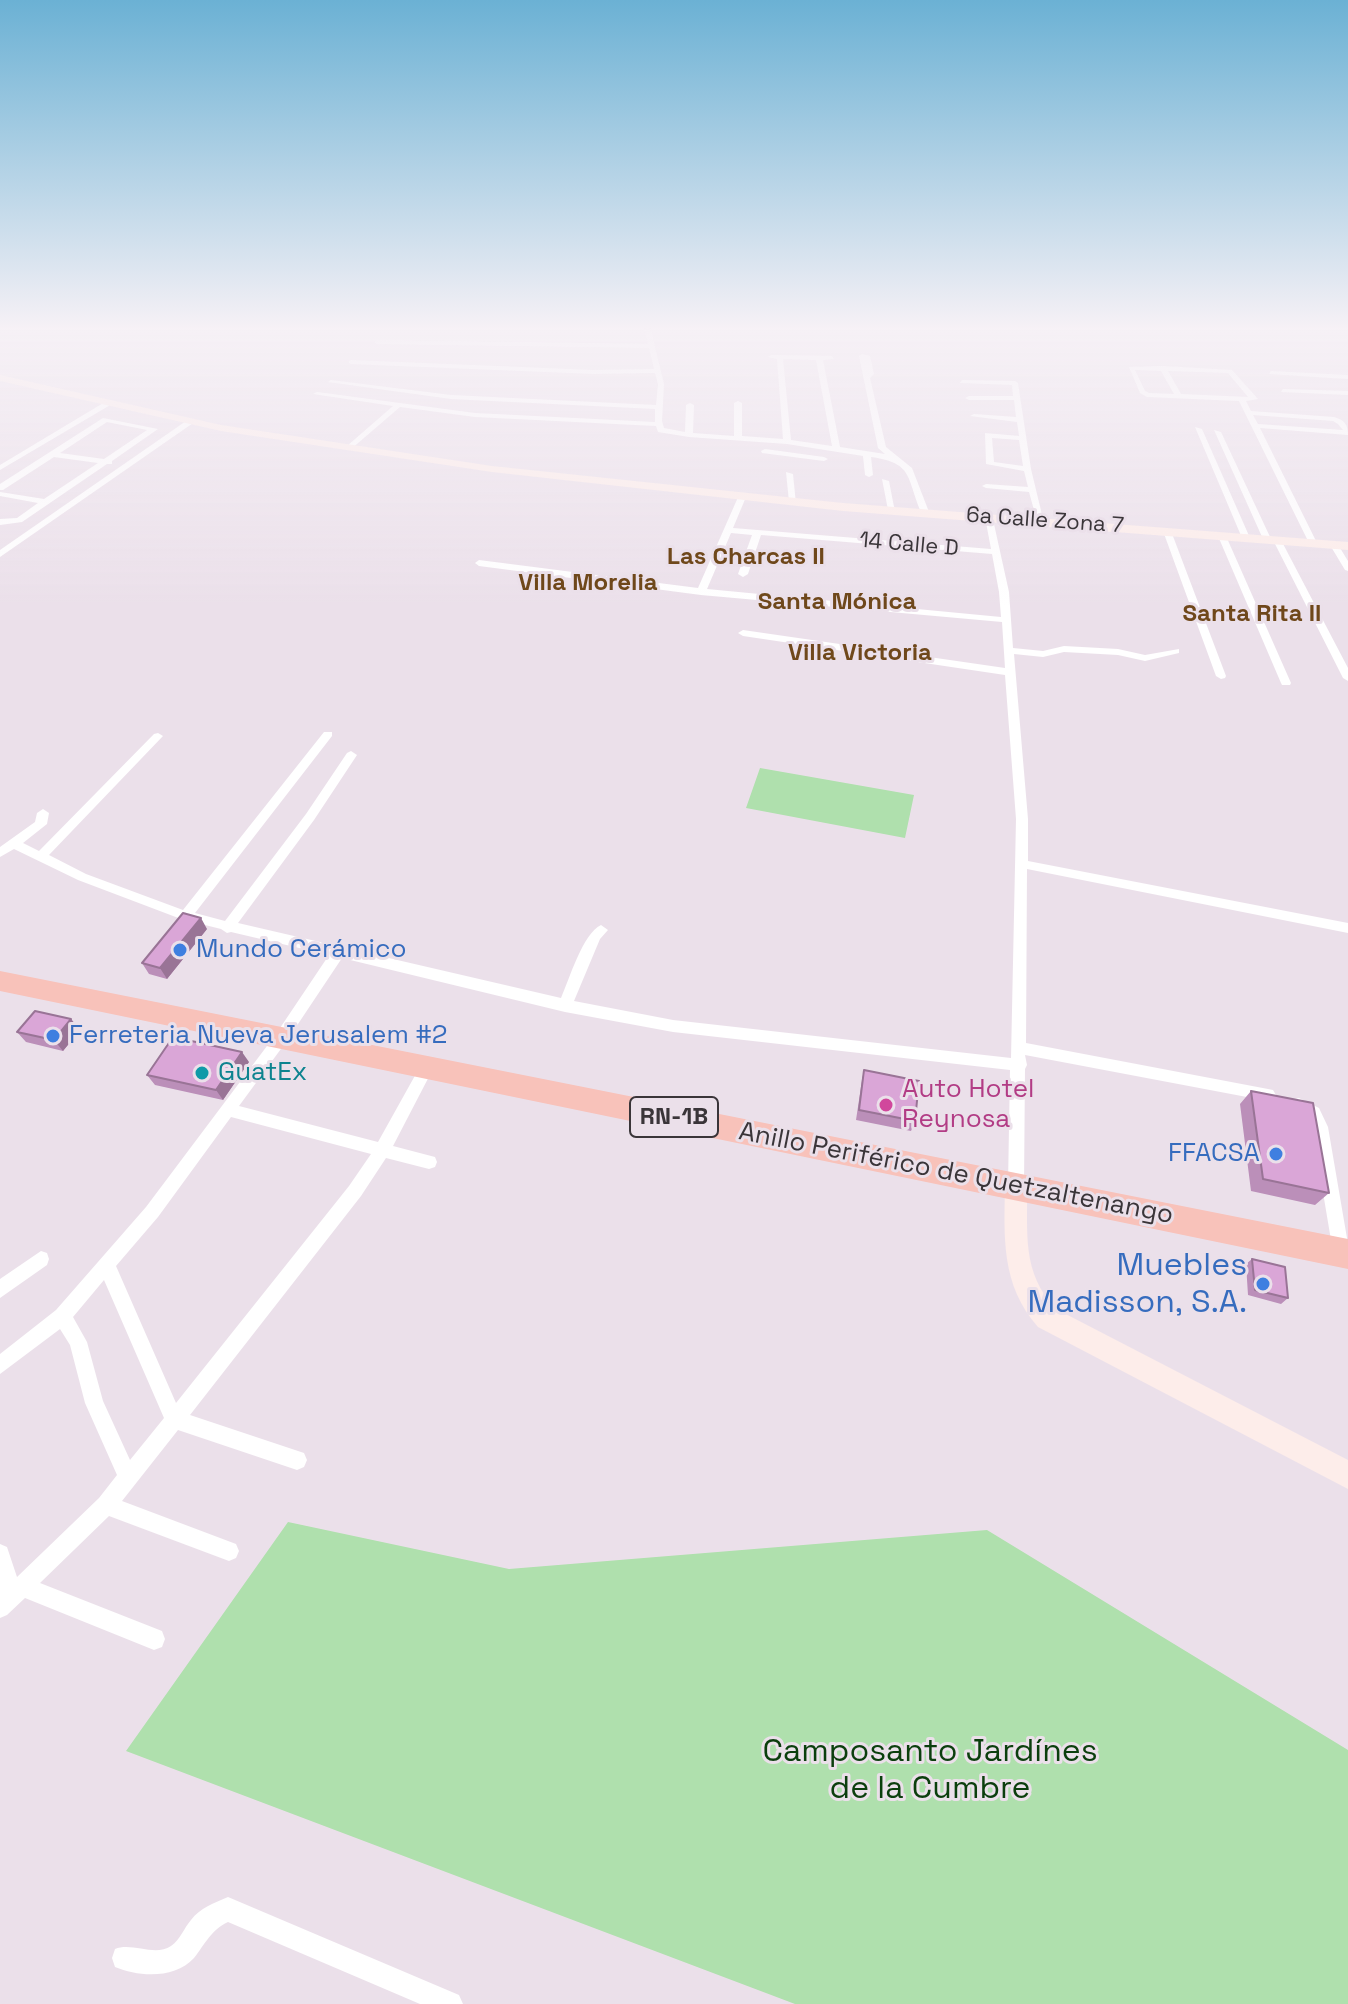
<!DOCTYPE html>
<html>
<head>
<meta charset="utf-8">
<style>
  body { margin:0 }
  canvas { display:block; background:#ebe0ea }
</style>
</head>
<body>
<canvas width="1348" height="2004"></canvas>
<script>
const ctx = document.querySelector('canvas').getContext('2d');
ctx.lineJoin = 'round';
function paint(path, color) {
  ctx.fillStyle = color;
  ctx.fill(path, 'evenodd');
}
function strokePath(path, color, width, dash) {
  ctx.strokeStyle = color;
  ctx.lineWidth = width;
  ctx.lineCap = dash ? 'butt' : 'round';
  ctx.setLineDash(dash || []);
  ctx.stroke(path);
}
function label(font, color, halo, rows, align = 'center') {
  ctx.font = font + ' "Space Grotesk",sans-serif';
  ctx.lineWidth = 6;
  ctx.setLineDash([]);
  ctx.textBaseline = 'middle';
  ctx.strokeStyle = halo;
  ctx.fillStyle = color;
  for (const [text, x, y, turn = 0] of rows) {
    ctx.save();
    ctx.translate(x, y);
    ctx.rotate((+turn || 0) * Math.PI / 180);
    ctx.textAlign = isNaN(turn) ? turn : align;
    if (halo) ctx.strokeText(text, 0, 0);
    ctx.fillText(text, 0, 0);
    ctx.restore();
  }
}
const green = new Path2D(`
  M760,768l154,27 -9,43 -159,-30z
  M288,1522l221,47 478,-39 361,220v254h-553l-669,-253z`);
const street = new Path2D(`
  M644,327h6l14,57 -2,37 2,7 21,4 1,-27 4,-2 4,2 -1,28 41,3v-33l4,-2 4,2v33l41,3 -6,-80 -9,-2 3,-2 61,1 2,3 -11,1 17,87 45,7 -7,-6 -19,-92 3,-2 8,2 4,18 -4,4 16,69 26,21 17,44 -7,2c-16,-35 -7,-51 -51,-57l2,18 -4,2 -4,-2 -2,-19 -76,-12 -98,-7 -31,-5 -2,-6 -181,-9 -75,-10 -50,43h-3v-4l46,-40 -80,-12 4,-2 158,21 180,9v-13l-204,-10 -123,-17 3,-2 120,15 205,10 2,-21 -3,-11 -62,1 -242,-10 -3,-2 3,-2 242,10 61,-1 -5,-21 -272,-4 -3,-2 3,-2 271,4zM783,359l33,1 16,86 -41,-6z
  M1163,366l69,4 26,29 -12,2 5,10 83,6c10,3 14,7 14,18l-88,-7 57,115 -1,2 -7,-2 -70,-142 -92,-4 -7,-4 -11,-26zM1135,370l26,1 13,23 -25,-1 -4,-2zM1168,371l60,2 20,24 -67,-3zM1253,415l80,6 5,3 5,6 -85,-6z
  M1271,371l77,4v4l-79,-5z
  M962,380l53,1 3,2 13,86 13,54 -7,-2 -8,-29 -43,-4 -4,-2 4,-2 42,3 -4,-16 -38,-7 -1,-31 34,3 -2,-14 -47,-6 4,-2 42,3 -2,-17h-45l-4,-2 4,-2h44l-1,-11 -52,-2zM992,438l27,2 4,26 -29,-4z
  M1283,389l65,2v4l-67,-3z
  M105,402l7,2 -112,66v-5z
  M103,418l55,11 -46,32v3h-5l-85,58 -22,3v-6l17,-1 21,-15 -38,-7v-4l44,7 54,-36 -44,-6 -51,33h-3v-6zM107,422l40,8 -43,29 -44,-6z
  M189,419l7,2 -196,136v-7z
  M1195,427l7,2 48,109 -1,2 -7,-2z
  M1214,430l7,2 50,107 -1,2 -7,-2z
  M765,449l59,8 4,2 -4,2 -62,-8 -1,-2z
  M786,472l7,2 3,30 -7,-2z
  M882,479l7,2 6,31 -7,-2z
  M739,495l7,2 -13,31 258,21 -6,-32 7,-2 17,77 4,56 30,3 21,-5 54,3 27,6 34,-6v4l-34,8 -27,-6 -54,-3 -21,5 -29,-3 14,165v42l320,62v10l-321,-64 -1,174 242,46 5,1 3,5 -3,5 -5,1 -243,-46 2,10 -2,4 -1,116 -2,5 -6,2 -6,-2 -2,-5 2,-115 -337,-38 -108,-20 -223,-54 -56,84 -47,64 139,36 44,-79 5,-2 5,2 2,4 -41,79 42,11 2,5 -2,5 -6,2 -43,-11 -25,38 -171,219 114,38 3,7 -3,7 -7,3 -119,-40 -56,71 114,43 3,7 -3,7 -7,3 -120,-45 -69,67 122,48 3,8 -3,8 -8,3 -129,-52 -18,17 -7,3v-74l7,3 10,30 82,-79 18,-23 -32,-72 -15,-58 -10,-16 -60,45v-20l56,-44 90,-103 130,-173 53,-79 -98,-23 -4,1 -6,-4 -40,-10 -103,-39 -64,-31 -14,8v-10l35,-25 2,-9 6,-4 6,4 -2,11 -24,19 16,8 115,-117 4,-1 5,3 -114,119 37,19 97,36 141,-178h8v4l-137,177 30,8 81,-107 41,-61 4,-2 6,4 -43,65 -76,103 323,75c8,-18 22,-65 40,-73l7,5 -8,9 -26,62 99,19 338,38 5,-239 -11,-144 -262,-39 -5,-3 5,-3 262,38 -3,-46 -301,-27 -222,-29 -4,-3 4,-3 219,28zM731,533l21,2 -14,39 5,3 5,-3 13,-39 231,19 7,38 2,25 -294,-28zM231,1117l140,37 -22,32 -173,217 -60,-137 42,-49zM104,1280l60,138 -34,42 -27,-59 -16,-59 -14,-25z
  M1167,528l4,3 55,145 -1,2 -4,1 -5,-3 -53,-145z
  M1222,533l4,3 65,147 -1,2h-8l-1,-2 -63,-147z
  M1277,537l4,3 67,128v13l-5,-3 -70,-138z
  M1334,542l3,1 11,18v10l-3,-1 -15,-25z
  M1299,1098l20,10 9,19 20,117v11l-7,5 -6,-2 -2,-6 -21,-125c-5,-13 -15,-12 -21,-23l3,-5z
  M41,1251l6,2 2,6 -2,6 -47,33v-19z
  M228,1897l231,98 4,9h-43l-192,-82c-17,8 -23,22 -34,36 -19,21 -55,19 -79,9l-3,-9 3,-9c17,-7 40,8 56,-3 9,-6 13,-18 20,-26 9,-12 23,-17 37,-23z`);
const secondary = new Path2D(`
  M0,375l221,50 271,41 351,37 505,39v8l-505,-39 -351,-39 -271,-41 -221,-50z
  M1016,1175l8,3 3,7c1,48 -6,87 29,124l292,151v29l-310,-162c-37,-42 -34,-89 -33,-142l3,-7z`);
const highway = new Path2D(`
  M0,971l1348,268v30l-1348,-278z`);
const wall = new Path2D(`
  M207,929l-40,50 -18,-5 -7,-11z
  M71,1019l9,11 -17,21 -37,-9 -9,-10z
  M249,1062l-26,38 -68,-15 -8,-10z
  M864,1070l51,51 -4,10 -55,-11 6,-40z
  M1251,1091l78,102 -14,12 -64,-14 -11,-87z
  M1252,1259l36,39 -7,6 -33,-9 -2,-31z`);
const shadedWall = new Path2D(`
  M201,918l6,11 -40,50 -7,-11z
  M71,1019l9,11 -17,21 -9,-11z
  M242,1052l7,10 -26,38 -7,-10z`);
const building = new Path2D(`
  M183,913l18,5 -41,50 -18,-5z
  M35,1011l36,8 -17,21 -37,-8z
  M173,1037l69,15 -26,38 -69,-15z
  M864,1070l55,11 -4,40 -56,-11z
  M1251,1091l62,12 16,90 -66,-14z
  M1252,1259l33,8 3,31 -33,-8z`);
const markers = [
  [180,950,8,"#3f7fe0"],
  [53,1036,8,"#3f7fe0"],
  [202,1073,8,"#0f9aa8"],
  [886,1105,8,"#d1479c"],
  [1276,1154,8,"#3f7fe0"],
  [1263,1284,8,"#3f7fe0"]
];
const farStreetnames = [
  ["6a Calle Zona 7",1045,521,4],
  ["14 Calle D",909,545,5]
];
const farNeighbourhoodnames = [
  ["Las Charcas II",746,557],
  ["Villa Morelia",588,583],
  ["Santa Mónica",837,602],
  ["Santa Rita II",1252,614],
  ["Villa Victoria",860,653]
];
const shields = [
  [674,1117,88]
];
const shieldNames = [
  ["RN-1B",674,1117]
];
const shopNames = [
  ["Mundo Cerámico",196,950],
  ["Ferreteria Nueva Jerusalem #2",69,1036],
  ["FFACSA",1260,1154,"right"]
];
const cultureNames = [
  ["GuatEx",218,1073]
];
const hotelNames = [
  ["Auto Hotel",902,1090],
  ["Reynosa",902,1120]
];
const streetNames = [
  ["Anillo Periférico de Quetzaltenango",956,1174,11]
];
const nearShopnames = [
  ["Muebles",1247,1266],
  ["Madisson, S.A.",1247,1303]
];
const nearParknames = [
  ["Camposanto Jardínes",930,1752],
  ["de la Cumbre",930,1789]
];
paint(green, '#afe0ad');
paint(street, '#fff');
paint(secondary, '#fdedea');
paint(highway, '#f8c2ba');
paint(wall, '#bb8fb9');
paint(shadedWall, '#997496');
paint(building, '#daa6d7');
strokePath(building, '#997496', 2);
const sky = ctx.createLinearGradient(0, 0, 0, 607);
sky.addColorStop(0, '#6bb1d4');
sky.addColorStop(0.54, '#f6f1f6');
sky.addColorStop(1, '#f6f1f600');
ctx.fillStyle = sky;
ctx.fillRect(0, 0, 1348, 607);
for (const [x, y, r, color] of markers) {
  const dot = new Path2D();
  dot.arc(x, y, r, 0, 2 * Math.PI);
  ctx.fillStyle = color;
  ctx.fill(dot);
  strokePath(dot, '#ebe0ea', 3);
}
label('22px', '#3a3539', '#ebe0ea', farStreetnames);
label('bold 24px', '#6f481b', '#ebe0ea', farNeighbourhoodnames);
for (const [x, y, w] of shields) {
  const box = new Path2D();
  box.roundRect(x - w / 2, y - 20, w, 40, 6);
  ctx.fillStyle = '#ebe0ea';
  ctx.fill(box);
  strokePath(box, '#3a3539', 2);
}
label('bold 24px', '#3a3539', null, shieldNames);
label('26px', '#366cbe', '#ebe0ea', shopNames, 'left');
label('26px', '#0d838f', '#ebe0ea', cultureNames, 'left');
label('26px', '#b23c85', '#ebe0ea', hotelNames, 'left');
label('26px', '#3a3539', '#ebe0ea', streetNames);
label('32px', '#366cbe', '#ebe0ea', nearShopnames, 'right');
label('32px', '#0b3f0d', '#ebe0ea', nearParknames);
</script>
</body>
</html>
